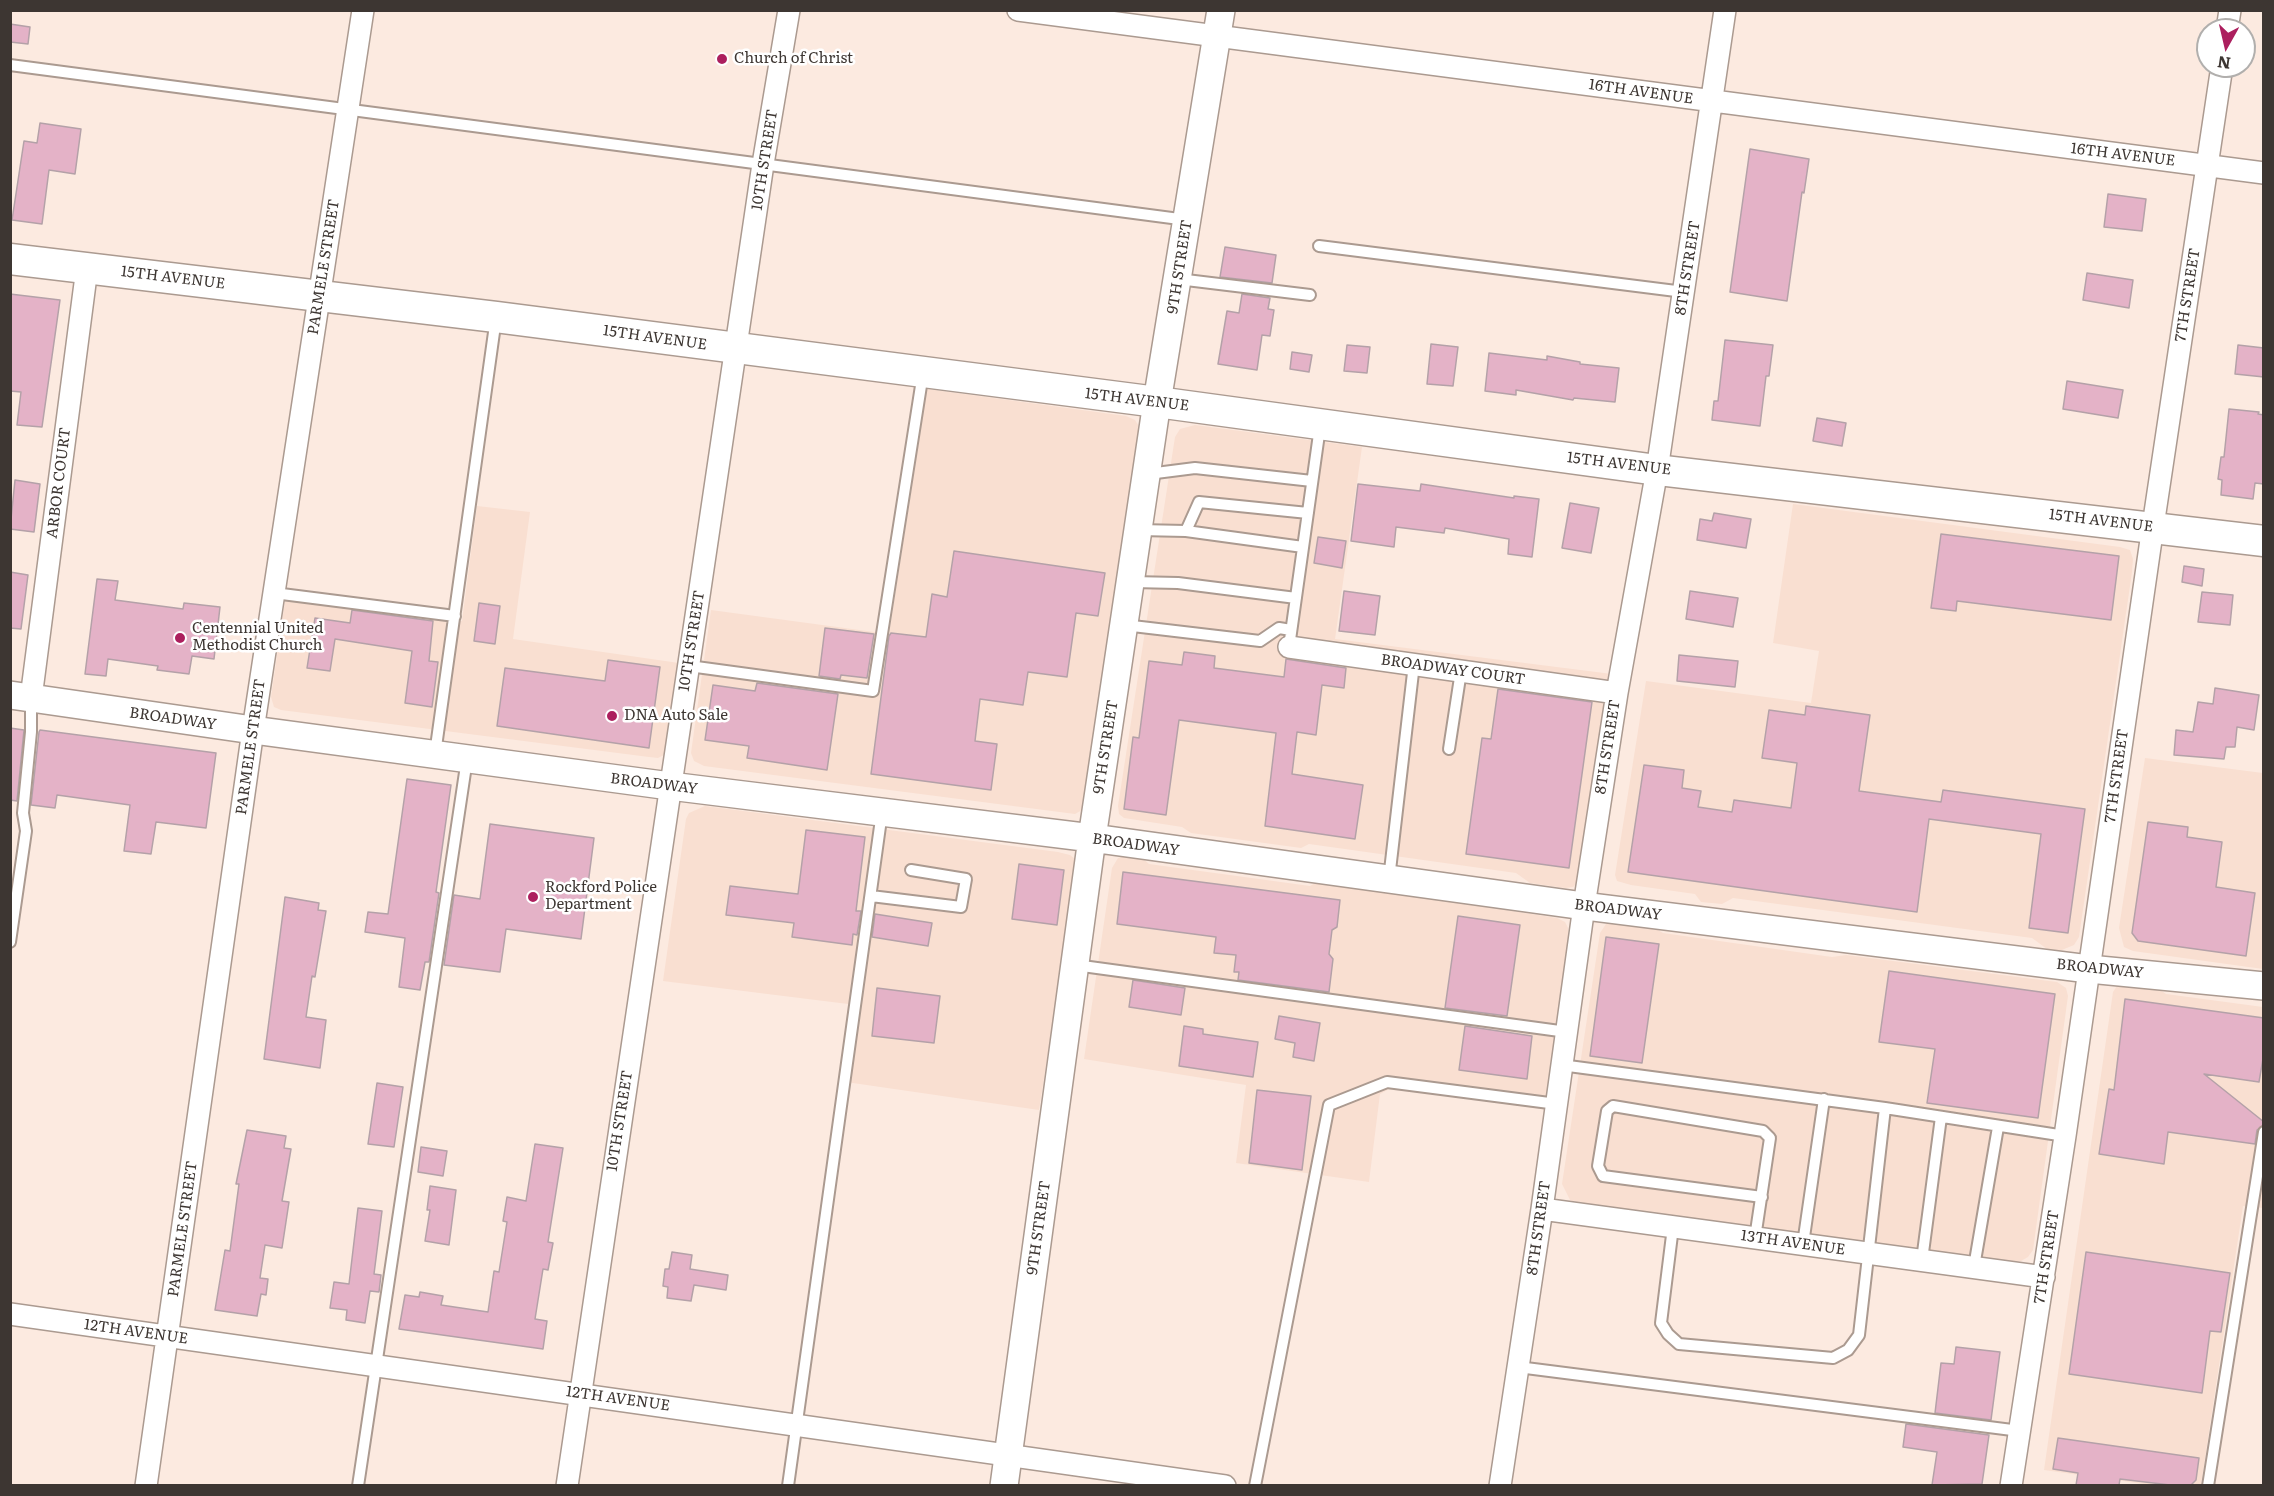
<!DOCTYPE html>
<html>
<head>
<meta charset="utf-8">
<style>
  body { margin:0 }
  #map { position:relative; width:2274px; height:1496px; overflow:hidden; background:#fceae0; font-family:Literata,serif }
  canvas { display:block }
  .frame { position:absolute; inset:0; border:12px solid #3d3632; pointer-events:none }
  .north { position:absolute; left:2196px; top:18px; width:60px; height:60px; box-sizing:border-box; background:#fff; border:2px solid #b1afad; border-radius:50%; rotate:188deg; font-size:16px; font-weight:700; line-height:24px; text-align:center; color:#3d3632 }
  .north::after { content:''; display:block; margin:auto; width:21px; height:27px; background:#ac1f5e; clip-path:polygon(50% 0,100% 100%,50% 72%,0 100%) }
</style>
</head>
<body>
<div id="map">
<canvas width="2274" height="1496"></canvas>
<div class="frame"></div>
<div class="north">N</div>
</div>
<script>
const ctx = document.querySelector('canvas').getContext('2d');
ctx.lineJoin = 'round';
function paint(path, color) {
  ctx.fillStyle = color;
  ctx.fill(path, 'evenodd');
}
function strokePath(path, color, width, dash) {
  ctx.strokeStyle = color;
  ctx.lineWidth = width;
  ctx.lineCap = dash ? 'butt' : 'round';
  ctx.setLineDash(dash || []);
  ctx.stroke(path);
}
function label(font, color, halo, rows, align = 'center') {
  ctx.font = font + ' Literata,serif';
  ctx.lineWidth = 5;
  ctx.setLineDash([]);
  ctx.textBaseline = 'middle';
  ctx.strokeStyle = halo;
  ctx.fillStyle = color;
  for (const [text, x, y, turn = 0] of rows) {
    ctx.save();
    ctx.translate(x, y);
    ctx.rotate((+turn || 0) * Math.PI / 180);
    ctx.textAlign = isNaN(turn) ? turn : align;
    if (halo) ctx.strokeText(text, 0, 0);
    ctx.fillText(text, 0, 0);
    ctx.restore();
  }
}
const built = new Path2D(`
  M927,389l199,27 9,4 5,8 -53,375 -5,7 -7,4 -371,-48 -10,-5 -3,-8 20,-143 178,24z
  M1195,425l167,22 -27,192 277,35 -34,209 -5,4 -8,1 -35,-5 -14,-10 -207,-29 -8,4 -110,-15 -9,-6 -58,-9 -5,-4 -1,-8 57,-369 5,-8z
  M1793,504l327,43 10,3 3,9 -1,13 -53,365 -5,8 -17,7 -10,-3 -15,-11 -299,-40 -11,6 -21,-2 -6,-8 -64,-9 -14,-4 -2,-6 31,-194 165,22 8,-52 -46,-8z
  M477,506l53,6 -17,127 166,24 -11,85 -4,7 -6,3 -9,-1 -368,-47 -7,-3 -3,-10 14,-96 177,20z
  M2145,758l118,15v196l-130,-18 -9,-4 -5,-19z
  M705,806l353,46 12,3 5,4 2,8 -38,243 -200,-29 9,-77 -185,-23 23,-162 3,-6z
  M1127,855h12l10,9 161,22 9,-5 174,25 13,4 51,8 8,4 3,6v9l-20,173 -157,-22 -11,6 -11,88 -133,-19 10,-78 -162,-26 28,-191 6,-10z
  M1614,918l36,7 13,8 169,24 14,-2 211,27 9,6 2,8 -35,254 -5,7 -7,4 -9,1 -435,-58 -7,-4 -8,-16 38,-251 6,-9z
  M2123,983l33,4 10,7 97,13v201l-20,-2 -42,279h-50l-107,-15 69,-478 4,-6z`);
const building = new Path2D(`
  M10,24l20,3 -2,17 -18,-2z
  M40,123l41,6 -6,45 -26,-4 -7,54 -30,-4 12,-79 13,2z
  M1750,149l59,10 -5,34 -2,-1 -15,109 -57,-9z
  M2108,194l38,5 -4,32 -38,-4z
  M1225,247l51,8 -4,28 -52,-6z
  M2087,273l46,7 -4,28 -46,-8z
  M10,294l50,6 -18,127 -25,-2 4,-33 -11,-1z
  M1242,294l28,4 -2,11 6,1 -4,26 -8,-1 -5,35 -39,-6 9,-53 12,2z
  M1725,340l48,5 -4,31h-3l-6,50 -48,-6 2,-19h4z
  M1431,344l27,3 -5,39 -26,-2z
  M1347,345l23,2 -3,26 -23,-2z
  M2238,345l26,3v29l-29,-3z
  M1292,352l20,3 -3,17 -19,-3z
  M1489,353l58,7v-4l33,6v2l39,4 -4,34 -41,-4 -1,2 -57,-10v5l-31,-4z
  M2067,381l56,9 -5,28 -55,-9z
  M2229,409l30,3 -1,2 6,1v69l-9,-1 -2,16 -32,-4 1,-15 -4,-1 3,-22h3z
  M1817,418l29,5 -4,23 -29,-5z
  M15,480l25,4 -6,48 -24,-3z
  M1358,484l62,7 1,-7 93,14v-2l25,3 -7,58 -24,-3 1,-15 -64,-11 -1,5 -48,-6 -2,20 -43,-6z
  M1570,503l29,5 -8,45 -29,-5z
  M1714,513l37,6 -5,29 -49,-8 3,-21 12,2z
  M1941,534l178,22 -8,64 -154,-19 -1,10 -25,-3z
  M1318,537l28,4 -4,27 -28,-5z
  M954,551l151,22 -7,43 -22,-3 -9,64 -39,-5 -5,33 -43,-6 -5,42 22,3 -6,46 -120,-16 18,-138 2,-3 35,4 6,-43 15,3z
  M2184,566l20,3 -2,17 -20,-4z
  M10,572l18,3 -7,54 -11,-1z
  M97,579l21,2 -3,19 68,9 1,-6 36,4 -6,52 -22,-3 -3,18 -32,-4 1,-4 -50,-7 -2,17 -21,-2z
  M1344,591l36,5 -5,39 -36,-4z
  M1690,591l48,7 -5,29 -47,-8z
  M2202,592l31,3 -3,30 -32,-3z
  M479,603l21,3 -5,38 -21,-3z
  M352,610l81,11 -4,40 9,1 -6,45 -27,-4 7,-52 -77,-12 -5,32 -23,-3 8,-50 35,5z
  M825,628l49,6 -7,44 -26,-3 -1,4 -21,-3z
  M1184,652l31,4 -1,12 70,9 2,-18 60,9 -2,20 -22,-3 -6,50 -19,-3 -5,42 71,11 -8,54 -90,-13 11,-93 -97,-13 -13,95 -42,-6 9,-72 6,1 10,-77 33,4z
  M1679,655l59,6 -3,26 -58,-6z
  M608,660l52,7 -11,81 -152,-22 8,-58 100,13z
  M757,683l81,11 -11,76 -80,-12 2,-12 -44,-6 8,-55 42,6z
  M2215,688l44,7 -5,35 -17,-3 -2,20h-9l-2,12 -50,-4 2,-25 17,2 5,-30 15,2z
  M1498,689l94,13 -23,166 -103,-14 16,-116 9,1z
  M1806,706l64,9 -11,76 82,11 2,-12 142,19 -17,124 -39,-5 12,-94 -112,-15 -12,93 -289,-40 16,-107 40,5 -2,18 19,3 -3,16 34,5 2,-12 57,8 6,-45 -35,-5 7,-48 36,5z
  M10,728l14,2 -7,71 -7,-1z
  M40,730l176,23 -10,75 -50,-6 -5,32 -27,-3 6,-46 -73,-10 -2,13 -24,-3 8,-73z
  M407,779l44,6 -15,107 3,1 -10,69h-4l-5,28 -21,-3 6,-49 -40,-6 3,-20 20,2z
  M2148,822l40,5 -1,10 35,5 -6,45 39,6 -9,63 -108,-15 -6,-8z
  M490,824l104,14 -13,101 -75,-10 -6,43 -56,-7 10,-70 26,4z
  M806,830l59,7 -9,74h5l-4,24 -4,-1 -1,11 -60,-8 2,-14 -68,-8 4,-29 68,8z
  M1019,864l45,6 -7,55 -45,-6z
  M1123,872l217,28 -3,27 -5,3 -3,24 4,5 -4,33 -91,-12 1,-8h-5l2,-17 -22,-2 2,-16 -99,-13z
  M285,897l34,6 -1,7 8,1 -11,66 -3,-1 -6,41 20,3 -6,48 -56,-9z
  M875,914l57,9 -4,23 -56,-9z
  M1458,916l62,9 -13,91 -62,-8z
  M1606,937l53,7 -17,119 -52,-7z
  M1889,971l166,23 -17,124 -111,-15 8,-54 -56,-7z
  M1133,980l52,8 -4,27 -52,-8z
  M877,988l63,8 -6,47 -62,-7z
  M2125,999l139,19v35l-5,29 -55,-8 60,48v3l-7,5 -2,14 -87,-12 -4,32 -65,-10 10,-65 5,1z
  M1279,1016l41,7 -6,38 -21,-4 2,-14 -20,-4z
  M1184,1026l19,3v5l55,8 -5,35 -74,-11z
  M1465,1026l67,10 -5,43 -68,-9z
  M377,1083l26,4 -9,60 -26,-3z
  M1257,1090l54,6 -9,74 -53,-7z
  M247,1130l39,6 -2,12 7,1 -9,52 7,1 -7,46 -17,-3 -5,33 8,1 -2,16 -5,-1 -4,22 -42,-6 10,-60 5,1 9,-67h-3z
  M535,1144l28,4 -15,94 5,1 -5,27 -5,-1 -8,50 12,2 -4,28 -144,-20 6,-34 14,2 1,-5 23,4 -2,9 47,7 6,-41 5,1 8,-50 -4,-1 4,-24 19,4z
  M421,1147l26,4 -4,25 -25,-4z
  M430,1186l26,4 -7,55 -24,-4 5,-31h-3z
  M358,1208l24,3 -8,63 7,1 -2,17 -9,-1 -5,32 -19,-3 1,-10 -17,-2 4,-26 15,2z
  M672,1252l20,3 -2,14 38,6 -2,15 -32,-5 -3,16 -24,-3 1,-11 -5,-1 2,-17h4z
  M2086,1252l144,21 -9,59 -11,-1 -8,62 -133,-19z
  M1956,1347l44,5 -9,68 -56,-7 6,-50 13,1z
  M1906,1424l83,11 -7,49 -50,1 5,-33 -34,-5z
  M2058,1438l141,20 -3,22 -5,5h-21l-50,-6 -1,6h-43l2,-12 -25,-4z`);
const service = new Path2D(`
  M10,65l1177,155
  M1319,246l365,46
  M1178,279l132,16
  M1148,474l47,-6 117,13
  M1139,530l47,1 117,16
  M1186,531l13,-29 109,11
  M1132,582l46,1 118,15
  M274,593l181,23
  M1124,625l136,16 19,-13 12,2
  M1289,647l31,-220
  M689,666l184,25 50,-318
  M1449,749l12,-78
  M435,754l61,-436
  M1389,879l25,-215
  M871,896l90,11 5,-28 -55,-9
  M10,942l16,-111 -3,-18 8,-81v-34
  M1075,965l492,67
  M1561,1065l324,43 180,28
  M1673,1227l-12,96 7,11 11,10 154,14 15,-8 11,-15 26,-227
  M1755,1238l15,-100 -7,-7 -150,-25 -6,5 -9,55 5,10 159,21
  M1803,1244l21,-145
  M1922,1260l19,-143
  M1974,1267l24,-140
  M1518,1367l502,64
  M358,1486l109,-727
  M788,1486l94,-674
  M1255,1486l74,-381 58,-23 170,22
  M2208,1486l56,-354`);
const minor = new Path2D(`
  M1018,10l1246,163
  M2227,30l3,-20
  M1289,647l328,46
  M31,698l56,-430
  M1542,1209l502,68
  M10,1314l1215,172
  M146,1486l107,-756 110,-720
  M567,1486l196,-1322 26,-154
  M1500,1486l42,-277 42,-303 33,-213 40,-223 68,-460
  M2011,1486l54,-350 88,-610 69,-460`);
const tertiary = new Path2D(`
  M10,695l243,35 417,56 422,52 492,68 505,63 175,17
  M1004,1486l88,-648 65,-436 64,-392`);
const secondary = new Path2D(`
  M10,259l486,58 661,85 500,68 607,71`);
const markers = [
  [722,59,6,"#ac1f5e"],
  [180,638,6,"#ac1f5e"],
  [612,716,6,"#ac1f5e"],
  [533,897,6,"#ac1f5e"]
];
const poiNames = [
  ["Church of Christ",734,59],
  ["Centennial United",192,629],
  ["Methodist Church",192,646],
  ["DNA Auto Sale",624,716],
  ["Rockford Police",545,888],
  ["Department",545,905]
];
const streetNames = [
  ["16TH AVENUE",1641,92,8],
  ["16TH AVENUE",2123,155,7],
  ["10TH STREET",765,160,-81],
  ["PARMELE STREET",324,267,-81],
  ["9TH STREET",1180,267,-81],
  ["8TH STREET",1688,268,-81],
  ["15TH AVENUE",173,278,7],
  ["7TH STREET",2188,295,-81],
  ["15TH AVENUE",655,338,8],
  ["15TH AVENUE",1137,400,7],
  ["15TH AVENUE",1619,464,7],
  ["ARBOR COURT",59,483,-83],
  ["15TH AVENUE",2101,521,7],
  ["10TH STREET",692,641,-81],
  ["BROADWAY COURT",1453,670,8],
  ["BROADWAY",173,719,8],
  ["PARMELE STREET",251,747,-82],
  ["9TH STREET",1106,747,-81],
  ["8TH STREET",1608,747,-81],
  ["7TH STREET",2117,776,-82],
  ["BROADWAY",654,784,7],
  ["BROADWAY",1136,845,8],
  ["BROADWAY",1618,910,7],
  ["BROADWAY",2100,969,6],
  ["10TH STREET",620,1121,-81],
  ["9TH STREET",1039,1228,-82],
  ["8TH STREET",1539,1228,-82],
  ["PARMELE STREET",183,1229,-82],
  ["13TH AVENUE",1793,1243,8],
  ["7TH STREET",2047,1257,-81],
  ["12TH AVENUE",136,1332,8],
  ["12TH AVENUE",618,1399,8]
];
paint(built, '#f9dfd1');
paint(building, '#e4b2c7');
strokePath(building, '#b4a1a8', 1.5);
strokePath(service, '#ab9a90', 14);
strokePath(minor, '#ab9a90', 24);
strokePath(tertiary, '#ab9a90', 30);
strokePath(secondary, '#ab9a90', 33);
strokePath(service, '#fff', 10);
strokePath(minor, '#fff', 21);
strokePath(tertiary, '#fff', 27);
strokePath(secondary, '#fff', 30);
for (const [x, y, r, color] of markers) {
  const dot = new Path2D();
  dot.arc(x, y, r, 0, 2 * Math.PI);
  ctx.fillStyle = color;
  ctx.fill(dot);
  strokePath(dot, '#fff', 2);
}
label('15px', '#3d3632', '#fff', poiNames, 'left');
label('15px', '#3d3632', '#fff', streetNames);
</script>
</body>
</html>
